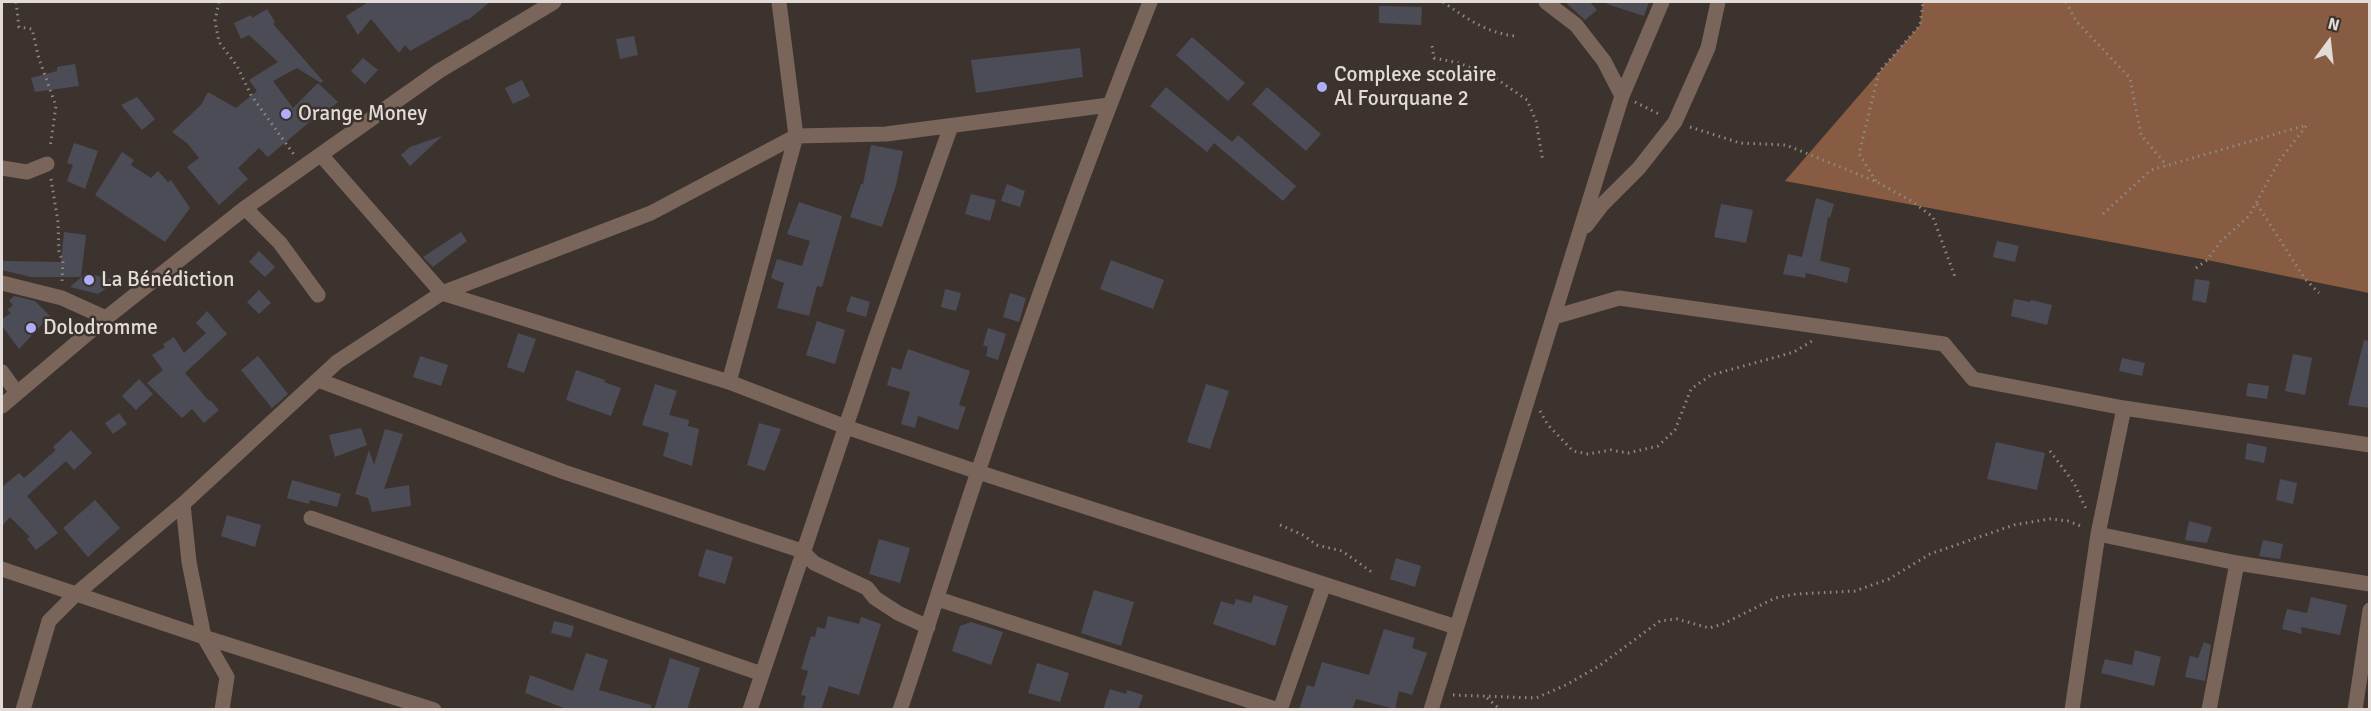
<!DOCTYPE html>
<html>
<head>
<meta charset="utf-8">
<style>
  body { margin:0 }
  #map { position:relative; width:2371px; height:711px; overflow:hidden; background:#3d332e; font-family:Signika,sans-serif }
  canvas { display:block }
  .frame { position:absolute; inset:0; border:3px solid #e2dbd8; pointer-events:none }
  .north { position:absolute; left:2299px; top:12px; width:60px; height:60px; -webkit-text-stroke:4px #3d332e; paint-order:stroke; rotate:15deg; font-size:16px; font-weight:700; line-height:24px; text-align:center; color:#e2dbd8 }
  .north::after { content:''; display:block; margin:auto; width:21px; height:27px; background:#e2dbd8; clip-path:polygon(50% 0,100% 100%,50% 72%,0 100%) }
</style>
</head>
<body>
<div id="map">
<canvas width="2371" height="711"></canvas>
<div class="frame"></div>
<div class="north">N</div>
</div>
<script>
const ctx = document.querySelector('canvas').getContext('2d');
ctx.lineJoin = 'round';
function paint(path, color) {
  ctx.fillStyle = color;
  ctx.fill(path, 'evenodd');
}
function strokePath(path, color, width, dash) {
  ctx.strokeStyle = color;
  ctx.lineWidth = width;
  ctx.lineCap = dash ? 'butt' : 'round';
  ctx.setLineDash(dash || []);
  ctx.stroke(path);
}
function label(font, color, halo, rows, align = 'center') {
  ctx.font = font + ' Signika,sans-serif';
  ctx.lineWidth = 5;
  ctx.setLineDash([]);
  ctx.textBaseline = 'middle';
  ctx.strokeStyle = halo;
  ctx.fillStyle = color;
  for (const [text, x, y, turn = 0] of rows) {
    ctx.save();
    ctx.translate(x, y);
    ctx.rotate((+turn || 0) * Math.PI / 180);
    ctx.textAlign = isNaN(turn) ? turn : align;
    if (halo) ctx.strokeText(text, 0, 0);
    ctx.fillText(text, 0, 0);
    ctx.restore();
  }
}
const forest = new Path2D(`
  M1923,2h446v291l-162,-33 -422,-79 135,-156z`);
const building = new Path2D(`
  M368,2h122l-22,18 -1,-1 -57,32 -5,-6 -6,8 -28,-34 -13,16 -12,-19z
  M1565,2h25l7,8 -12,10z
  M1608,2h41l-5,14 -37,-12z
  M1379,6l43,1 -1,18 -42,-2z
  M267,9l8,13 -2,2 50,57 -2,2 -24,-15 -24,13 20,27 25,-25 20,19 -22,20 -3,-3 -45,38 -9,-9 -21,20 10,11 -29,26 -32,-38 12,-9 -11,-14 -16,-12 29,-27 7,-13 28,16 21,-17 -8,-11 29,-18 -29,-27 -8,4 -7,-16 17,-8 1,3z
  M634,36l4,19 -18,4 -4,-20z
  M1192,37l53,46 -17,18 -52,-46z
  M1080,48l3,29 -107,16 -5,-33z
  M363,58l15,12 -13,14 -14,-13z
  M75,64l4,22 -44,6 -4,-14 26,-7v-4z
  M522,80l8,16 -17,8 -8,-16z
  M1166,87l66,55 6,-7 58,51 -13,15 -69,-58 -7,9 -57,-46z
  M1267,87l54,47 -15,17 -54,-47z
  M137,97l18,22 -13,11 -21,-25z
  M442,136l-32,30 -9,-11 9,-8z
  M74,143l24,8 -13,38 -18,-8 6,-16 -6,-2z
  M871,145l32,6 -7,34 -14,42 -32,-10 11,-33h2z
  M122,152l12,8 -3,5 20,13 7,-7 10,11 3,-2 19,28 -25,34 -70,-47z
  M1007,184l18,7 -5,16 -19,-6z
  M971,194l25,6 -6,21 -25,-7z
  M1816,198l18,6 -4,14 -2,-1 -8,44 30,7 -3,15 -41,-10 -1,5 -22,-4 5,-20 14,3z
  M799,202l43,14 -20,71 -5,-1 -8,30 -32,-8 7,-25 -13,-5 6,-19 25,7 8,-25 -23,-7z
  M1721,204l32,6 -7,33 -32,-6z
  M64,232l22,3 -5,42h-50l-29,-7v-9l59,1z
  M461,232l6,9 -34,26 -10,-10z
  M1997,241l22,5 -4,16 -22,-5z
  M259,251l16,16 -10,10 -16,-15z
  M1111,260l53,20 -11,29 -53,-20z
  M86,273l16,4 15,4 -19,13 -28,-7z
  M2195,279l15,2 -4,22 -14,-3z
  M945,289l16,4 -5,18 -15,-4z
  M259,290l12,13 -12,11 -12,-12z
  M1010,293l16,5 -7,24 -16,-5z
  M14,296l21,5 15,15 -31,33 -17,-23v-7l9,-6 -4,-3 6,-5 -4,-4z
  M851,296l19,6 -4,15 -20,-6z
  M2014,299l16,3 1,-2 21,5 -5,20 -36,-9z
  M207,311l20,23 -42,39 24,28 1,-1 9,10 -15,13 -12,-14 -10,9 -35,-35 16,-13 -11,-15 13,-8 -2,-3 11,-7 10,16 22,-20 -10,-10z
  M817,321l28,9 -10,34 -29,-9z
  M988,328l18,6 -8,26 -12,-4 2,-9 -5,-2z
  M518,333l18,6 -12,34 -17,-6z
  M2364,340l6,1v67l-22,-3z
  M908,349l62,22 -11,34 7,2 -8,23 -40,-14 -3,12 -14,-4 9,-32 -23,-7 5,-18 9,3z
  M2293,354l19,4 -7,37 -20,-4z
  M258,356l30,38 -16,14 -31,-38z
  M420,356l28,9 -7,21 -28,-9z
  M2122,358l23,5 -3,13 -23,-5z
  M576,370l29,10 -1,2 17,6 -10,28 -45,-16z
  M139,379l14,15 -17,16 -14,-14z
  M2248,383l21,3 -2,13 -21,-3z
  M655,384l22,7 -8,24 20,5 -1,6 11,3 -7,37 -29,-10 6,-23 -27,-8z
  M1206,384l23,7 -19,58 -23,-7z
  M119,413l8,11 -14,10 -8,-11z
  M759,423l22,6 -16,42 -18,-6z
  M361,428l6,17 -32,12 -6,-22z
  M385,429l18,5 -19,55 25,-4 2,21 -39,6 -4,-14 -13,-4 14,-44 5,15z
  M71,430l21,23 -18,17 -8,-9 -39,35 31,37 -22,17 -9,-11 3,-2 -20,-20 -8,9v-39l17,-14 5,5 32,-28 -3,-3z
  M1996,442l49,11 -8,37 -50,-11z
  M2247,443l20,4 -3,16 -19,-4z
  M2280,479l17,4 -4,21 -17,-4z
  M292,480l49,14 -4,13 -27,-7 -1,4 -22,-6z
  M95,500l25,28 -32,29 -25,-29z
  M227,515l34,10 -6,22 -34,-11z
  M2189,521l23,6 -5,16 -22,-3z
  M879,539l31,9 -10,35 -31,-9z
  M2263,540l20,4 -3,15 -21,-3z
  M706,549l27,8 -8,27 -27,-8z
  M1396,558l25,8 -6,21 -25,-8z
  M1094,590l40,12 -13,44 -40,-13z
  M1254,595l34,11 -13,40 -62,-22 8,-23 13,4 2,-6 15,4z
  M2311,597l36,8 -7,30 -39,-8 1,7 -20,-5 5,-20 20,4z
  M828,616l31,8 2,-7 20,7 -22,71 -30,-9 -8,24h-10l-8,-3 3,-11 -5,-1 7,-24 -7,-2 10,-33 4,1 2,-10 8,2z
  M554,621l20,5 -3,12 -20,-5z
  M971,622l32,10 -12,33 -39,-14 8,-25z
  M1384,629l31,9 -3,10 15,5 -15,42 -13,-4 -4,18 -39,-10 -4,11h-53l8,-25 7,2 8,-25 47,13z
  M2204,642l7,3 -6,36 -20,-4 5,-21 8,2z
  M2135,650l26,7 -7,29 -53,-13 4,-14 27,6z
  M586,653l22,7 -9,30 52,15v5h-82l-44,-17 5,-18 43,16z
  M670,658l30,10 -13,42h-33z
  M1037,663l32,10 -9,29 -32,-9z
  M1110,689l16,5 1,-4 16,5 -5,15h-35z`);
const path = new Path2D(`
  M16,2l3,25 13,2 7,30 17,47 -6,42
  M219,2l-4,19 4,21 18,24 14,29 44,61
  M1443,2c23,16 42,30 71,34
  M2066,2l10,19 54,57 11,57 26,31
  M1432,46l2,12 25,5 35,14 33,23 9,21 7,41
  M1635,102l26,13
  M1690,127l50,16 46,2 91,37 36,20 20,15 22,60
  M51,179l7,43 1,31 4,8 -1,20
  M1876,181l-17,-27 20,-82 41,-47 3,-23
  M2257,204l48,75 14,14
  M2103,214l48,-44 156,-45
  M2196,268l11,-8 14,-19 28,-25 30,-55 27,-35
  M1540,411l8,14 25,26 15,3 23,-4 17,3 30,-7 17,-16 16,-41 20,-14 83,-23 18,-11
  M2050,451l24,32 13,28
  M1280,525l23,10 14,10 25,6 31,22
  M1453,695l83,3 30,-13 33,-19 61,-45 17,-2 32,9 14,-4 52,-26 21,-4 59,-3 34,-12 41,-25 84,-29 36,-6 18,2 15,6
  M1487,698l14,12`);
const minor = new Path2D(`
  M779,2l17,134 90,-2 223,-29
  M1546,2l30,23 28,36 18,35
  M321,155l121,138 287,89 117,45 132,45 478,155
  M2,168l25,4 20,-8
  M245,208l35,35 38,52
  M1586,226l16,-21 37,-37 36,-46 33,-74 10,-46
  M2,283l60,15 44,20
  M1554,317l65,-19 325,46 29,35 151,29 246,37
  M2,372l15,21
  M318,380l246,92 238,79 12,12 53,25 8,10 23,15 30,14
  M2,406l104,-88 139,-110 194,-137 115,-69
  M311,518l451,156
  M2098,534l139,29 133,21
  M2,569l202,68 230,73
  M938,599l340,111
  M23,710l26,-89 27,-27 107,-90
  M222,710l5,-33 -23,-40 -15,-75 -6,-58 154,-142 105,-69 209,-80 145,-77 -67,246
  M750,710l125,-370 76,-214
  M900,710c27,-79 51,-159 78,-238 53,-158 111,-316 172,-470
  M1280,710l44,-126
  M1431,710l191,-614 40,-94
  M2072,710l26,-176 26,-126
  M2209,710l28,-147
  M2355,710l15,-100`);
const markers = [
  [1322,87,6,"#aeaefb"],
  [286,114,6,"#aeaefb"],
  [89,280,6,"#aeaefb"],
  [31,328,6,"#aeaefb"]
];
const poiNames = [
  ["Complexe scolaire",1334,75],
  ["Al Fourquane 2",1334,99],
  ["Orange Money",298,114],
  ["La Bénédiction",101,280],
  ["Dolodromme",43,328]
];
paint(forest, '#885c42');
paint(building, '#4c4c57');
strokePath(path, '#908884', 3, [1.5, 4.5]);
strokePath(minor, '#79655a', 15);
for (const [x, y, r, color] of markers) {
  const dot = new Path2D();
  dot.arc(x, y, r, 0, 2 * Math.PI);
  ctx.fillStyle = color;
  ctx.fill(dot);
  strokePath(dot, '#3d332e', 2);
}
label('21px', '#e2dbd8', '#3d332e', poiNames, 'left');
</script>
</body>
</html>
